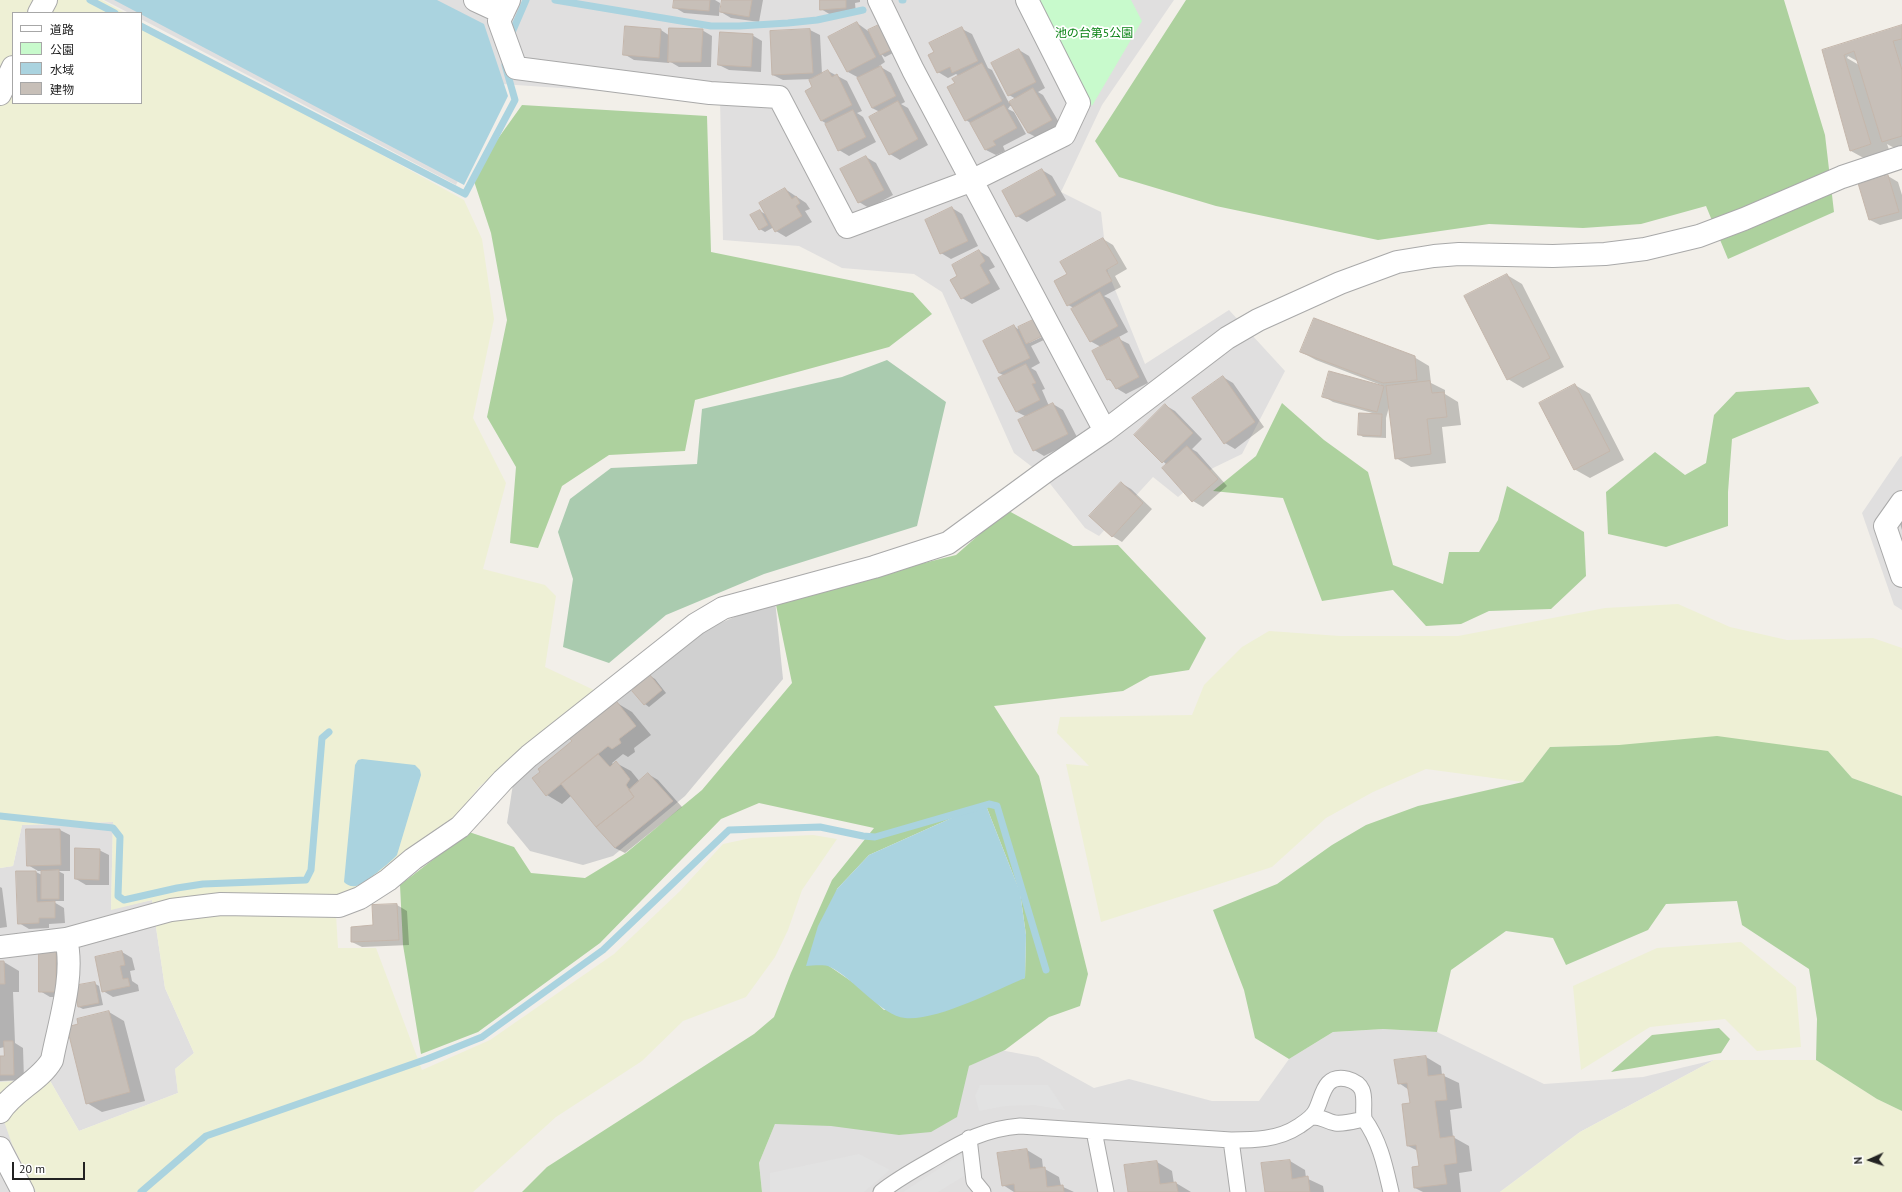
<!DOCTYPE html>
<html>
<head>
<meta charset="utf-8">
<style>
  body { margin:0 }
  #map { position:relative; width:1902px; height:1192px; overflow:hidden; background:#f2efe9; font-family:"PT Sans","Noto Sans JP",sans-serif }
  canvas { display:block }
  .legend { position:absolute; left:12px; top:12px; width:130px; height:92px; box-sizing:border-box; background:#fff; border:1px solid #a7a7a7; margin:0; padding:5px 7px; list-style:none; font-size:12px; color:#222 }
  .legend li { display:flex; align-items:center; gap:8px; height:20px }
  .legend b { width:20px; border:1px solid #a7a7a7 }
  .north { position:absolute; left:1850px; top:1140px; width:40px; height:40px; -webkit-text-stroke:3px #fff; paint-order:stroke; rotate:267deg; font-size:11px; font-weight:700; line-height:16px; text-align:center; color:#222 }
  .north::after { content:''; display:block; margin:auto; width:14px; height:18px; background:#222; clip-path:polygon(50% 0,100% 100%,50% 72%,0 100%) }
  .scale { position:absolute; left:12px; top:1162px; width:73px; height:18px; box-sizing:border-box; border:2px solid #222; border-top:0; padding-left:5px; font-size:12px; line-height:14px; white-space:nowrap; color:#222; -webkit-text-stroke:3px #fff; paint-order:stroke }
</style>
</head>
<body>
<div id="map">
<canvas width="1902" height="1192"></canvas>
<ul class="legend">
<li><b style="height:5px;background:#fff"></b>道路</li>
<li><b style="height:11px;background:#c8facc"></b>公園</li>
<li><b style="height:11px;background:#aad3df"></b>水域</li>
<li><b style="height:11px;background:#c7bfb8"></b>建物</li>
</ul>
<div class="north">N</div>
<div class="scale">20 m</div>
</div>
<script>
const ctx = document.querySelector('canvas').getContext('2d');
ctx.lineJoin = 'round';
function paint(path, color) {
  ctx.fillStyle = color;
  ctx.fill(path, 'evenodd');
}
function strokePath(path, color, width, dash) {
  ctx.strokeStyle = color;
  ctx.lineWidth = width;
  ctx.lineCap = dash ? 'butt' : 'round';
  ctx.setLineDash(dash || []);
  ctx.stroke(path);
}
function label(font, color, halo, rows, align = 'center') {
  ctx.font = font + ' "PT Sans","Noto Sans JP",sans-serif';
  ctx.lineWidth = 3.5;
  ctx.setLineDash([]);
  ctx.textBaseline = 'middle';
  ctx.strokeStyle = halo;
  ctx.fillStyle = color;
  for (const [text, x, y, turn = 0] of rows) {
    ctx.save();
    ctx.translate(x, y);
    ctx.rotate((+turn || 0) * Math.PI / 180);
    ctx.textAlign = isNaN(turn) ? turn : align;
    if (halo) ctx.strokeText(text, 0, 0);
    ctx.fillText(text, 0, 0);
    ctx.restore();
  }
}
const residential = new Path2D(`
  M104,0h1070l-72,105 -41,87 40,20 7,60 37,92 84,-54 56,61 -43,83 -29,14 -35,29 -25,-20 -54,59 -14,-8 -41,-52 -30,-23 -72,-161 -28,-18 -72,-6 -43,-22 -76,-6 -3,-141 -218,-15 -46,101 -315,-166v-6h-12z
  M1902,456v154l-8,-5 -32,-92 38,-56z
  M113,822l-2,87 41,-9 13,88 29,65 -19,16 3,24 -99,38 -30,-52 -49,3v-214l13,-2 9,-41z
  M1383,1029l54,3 107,52 99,-7 71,-17 -134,72 -80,60h-738l-3,-29 16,-39 194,-58 31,-16 38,7 56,31 35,-9 83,22h47l30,-42 44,-27z
  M0,1109l38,83h-38z`);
const religious = new Path2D(`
  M775,600l8,79 -98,117 -72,60 -30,9 -53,-14 -23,-28 6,-39 186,-152z`);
const farmland = new Path2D(`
  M0,0h102l23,13h-112v90h128v-81l323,178 18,39 12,80 -21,99 33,65 -23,86 62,16 11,11 -11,71 51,24 -117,96 -24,31 -72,53 -30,19 -18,8 3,50h38l46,122 68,-30 124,-86 66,-63 43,-47 28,-6 62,-3 24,4 -35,51 -14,40 -13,27 -29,40 -63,24 -41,40 -86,56 -83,75h-437l-24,-48 -12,-34v-28l49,-3 30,52 99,-38 -3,-24 19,-16 -29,-65 -13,-88 -41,10 2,-88 -91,3 -9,41 -13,2z
  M1678,604l52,23 57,13 86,-2 29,10v148l-50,-18 -24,-27 -209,-6 -69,2 -27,35 -97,-13 -53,23 -47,26 -54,49 -171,55 -35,-158 23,2 -32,-33 3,-16 132,-2 12,-30 38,-38 27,-16 71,5h118l147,-28z
  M1741,942l55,45 5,60 -44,4 -32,-32 -75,8 -69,43 -8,-84 84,-38z
  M1714,1060h102l61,39 25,12v81h-402l80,-60z`);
const forest = new Path2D(`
  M1186,0h598l41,135 9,77 -106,47 -22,-53 -65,18 -58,4 -94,-4 -111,16 -162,-34 -97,-29 -24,-36z
  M522,105l185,11 4,136 202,41 19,21 -43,33 -194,53 -10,51 -76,4 -47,31 -24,62 -28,-5 6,-76 -29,-50 20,-97 -16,-87 -19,-58z
  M1809,387l10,16 -87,36 -4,53v34l-62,21 -58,-13 -2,-42 49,-40 30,23 21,-12 8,-48 22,-23z
  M1282,403l42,37 44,32 25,93 50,19 6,-32h30l19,-32 9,-34 77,46 2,44 -35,33 -62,2 -28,13 -35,2 -33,-36 -71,11 -39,-103 -70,-7 43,-35z
  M1007,510l66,36 45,-1 88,93 -17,32 -39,6 -27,15 -129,15 45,70 49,198 -8,32 -31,11 -44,33 -36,16 -12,51 -26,15 -32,3 -68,-9 -56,-2 -16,39 3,29h-240l25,-25 207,-133 20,-17 17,-44 41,-93 42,-52 -115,-25 -38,16 -121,124 -122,89 -57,22 -18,-109 -3,-60 69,-53 45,15 17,26 54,5 41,-25 76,-63 90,-107 -17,-83 181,-45zM985,803l35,89 6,43 -1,43 -141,32 -23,-22 -32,-22 8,-77 32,-34z
  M1717,736l111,15 24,27 50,18v315l-25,-12 -61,-39 1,-41 -8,-50 -67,-44 -5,-24 -71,3 -18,26 -82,35 -13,-27 -47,-7 -55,39 -14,62 -54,-3 -50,3 -44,27 -34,-21 -11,-48 -31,-80 64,-26 55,-39 34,-20 52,-19 105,-24 27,-35 69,-2z
  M1719,1028l11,11 -9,14 -110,19 41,-37z`);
const cemetery = new Path2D(`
  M887,360l59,42 -29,124 -153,48 -98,41 -57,48 -46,-16 10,-68 -15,-47 12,-33 41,-31 86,-4 5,-55 140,-32z`);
const park = new Path2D(`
  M1039,0h92l11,21 -50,85z`);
const parking = new Path2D(`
  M980,1085h68l17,25 -31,-5 -29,1 -26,5 -4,-15z
  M963,1153l1,23 -26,16h-35z
  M859,1154l31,16 -26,22h-94v-19z`);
const water = new Path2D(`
  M114,0h323l47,24 24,72 -44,89z
  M362,759l53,6 5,5 1,5 -24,80c-6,7 -33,29 -41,31 -5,1 -9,-1 -12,-4l11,-117 3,-5z
  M985,803l35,89 6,43 -1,43c-31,13 -88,43 -120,40 -23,-2 -52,-40 -75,-51 -6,-3 -18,-1 -24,-1l12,-40 19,-37 32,-34z`);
const shadow = new Path2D(`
  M675,0h40l5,3 -1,13 -35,-3 -10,-6z
  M723,0h40l-4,22 -28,-4 -10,-6z
  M821,0h39v2l-5,1 1,11 -25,1 -10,-6z
  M857,23l11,8 15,-7 16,26 -14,7 -4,-3 4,8 -6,4 12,7 14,29 -4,2 7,4 20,37 -28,15 -10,-6 -10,-42 -8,-4 -13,-30 -11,-6 -18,-34z
  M1902,26v126l-15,-8 4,11 -20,7 -20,-11 -27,-100zM1848,56l11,6v3l-12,-7z
  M626,27l35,3 9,6 32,-6 10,6 -1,31h-32l-10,-6v2l-35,-3 -10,-6z
  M962,29l10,5 16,34 4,2 17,33 7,-4 -7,-4 10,-45 10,6 16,32 -7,4 5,3 18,31 -23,12 -10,-5 -14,-27h-4l-2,3 6,3 12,22 -23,12 2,5 -9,4 -10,-5 -14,-26 -6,-4 -10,-37 3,-7 -3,-2 -8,4 -10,-6 -3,-19z
  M810,30l10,5 2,39 6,-3 19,10 15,30 -5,2 6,4 13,25 -27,14 -10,-6 -12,-26 -5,-3 -16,-30 8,-4v-8l-31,1 -10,-5 -2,-43z
  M752,35l10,6 -1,31 -32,-2 -10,-5z
  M866,157l10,6 17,32 -24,13 -10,-6z
  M1042,170l10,6 14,24 -39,22 -10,-6z
  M1888,176l10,6 4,13v24l-22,6 -10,-5 -10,-36z
  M785,189l21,14 4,6 -5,2 7,11 -26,15 -10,-6 -2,-4 -9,5 -5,-3 -8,-13 8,-5 7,4z
  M952,208l10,6 16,32 -27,13 -10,-6z
  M1103,239l10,6 14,24 -12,7 6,11 -17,9 6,3 18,33 -11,6 12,6 19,39 -22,11 -10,-6 -2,-5 -7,-4 -6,-32 -11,-6 -16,-33 -6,-3v-31z
  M979,251l10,6 6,10 -6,3 11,19 -28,15 -10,-6 -3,-22z
  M1507,275l15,9 42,83 -41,21 -15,-9z
  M1033,321l5,2 5,11 -14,7v2l15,-7 2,3 -15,7 9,17 -9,5 5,3 9,18 -3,1 7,16 4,-2 10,6 15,29 -34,17 -10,-6 -7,-33 -10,-5 -12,-36 -6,-3 15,-47 4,3z
  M1301,352l113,5 15,9 2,17 14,7v4l13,8 3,23 -19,2 4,36 -35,4 -15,-9 -7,-51 -3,11v20l-23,-1 -4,-3 17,-20 -43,-12 -10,-6 58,-10v-1l-65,-25z
  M1223,377l10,6 31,44 -29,22 -10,-6z
  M1575,385l15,9 34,66 -34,18 -16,-9z
  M1165,405l10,6 27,28 -10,10 5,3 30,34 -24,21 -10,-6 -29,-33 3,-3 -32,-30z
  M1121,483l10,6 21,20 -30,33 -10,-6z
  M1902,519v11l-3,-10z
  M650,676l5,3 11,14 -17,14 -4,-3z
  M617,703l15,9 19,23 -17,13 1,4 -7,5 -5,-3 -11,9 2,2 2,-2 15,8 9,11 8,-8 10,6 24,27 -57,46 -10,-5 -43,-53 -10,9 -15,-9z
  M60,830l10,5v36h-12l6,3v27h-12l12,7 1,15 -16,1v4l-20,1 -10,-6 -2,-51h19l6,3v-4h-4l-10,-6z
  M99,850l10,5v30h-23l-10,-6z
  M0,887l2,1 5,39 -7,1z
  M397,905l10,6 2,34 -47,2 -10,-5 22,-16z
  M55,952l10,6v39h-15l-10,-6z
  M122,952l10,6 3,12 -5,1 2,10 6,4 1,6 -26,6 -10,-6z
  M0,962h4l15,9v21h-6l2,51 8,5 1,32 -24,1v-24h5v-10l-5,1z
  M94,983l5,3 4,19 -20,4 -4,-2z
  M109,1012l15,9 21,80 -43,11 -15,-9 -8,-78z
  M1426,1057l15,9 1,9 17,8 3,25 -12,2 3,27 16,9 3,25 -13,2 2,19h-38l-8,-4 5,-21 -2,-16 -10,-5 3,-42 -2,-14 -10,-7z
  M1027,1150l15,9 1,9 16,9 2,9 13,6h-60l-11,-7 -5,-31z
  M1290,1161l15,9 1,8 17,8 1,6h-58z
  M1157,1162l15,9 2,13 2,-1 15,9h-62l-4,-26z`);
const stream = new Path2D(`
  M90,0l25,13
  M555,0l156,26h28l49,-3 29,-3 46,-10
  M902,0h1
  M141,26l324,168 50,-94 -10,-35
  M510,37l16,-37
  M0,816l113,12 7,9 -2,59 6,4 53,-12 26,-4 103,-4 5,-10 11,-132 7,-6
  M141,1192l65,-56 221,-77 55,-22 121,-87 126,-120 91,-3 43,9 12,1 114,-33 8,2 49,164`);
const building = new Path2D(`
  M674,0h36l-1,11 -36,-3z
  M722,0h30l-3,17 -29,-5z
  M820,0h26v8l-26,2z
  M857,22l19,35 -29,15 -19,-35z
  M883,23l12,25 -15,7 -12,-25z
  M1902,25v14l-9,2 9,29v66l-20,6 -28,-91 -10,4 27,89 -21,7 -28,-101z
  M625,26l36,3 -2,29 -36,-3z
  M962,27l16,34 -26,12 -2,-6 -13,6 -9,-18 6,-3 -5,-9z
  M669,28l34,1 -2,33h-33z
  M810,29l3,44 -41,2 -2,-44z
  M720,32l33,2 -2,33 -33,-2z
  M1019,49l17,33 -28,14 -17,-33z
  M982,63l20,38 -37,20 -18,-34 8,-4 -3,-4z
  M881,66l15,30 -24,12 -15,-30z
  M828,70l4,7 5,-3 15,31 -31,16 -16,-30 7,-4 -3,-7z
  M1033,88l19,32 -24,13 -19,-31z
  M898,101l20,38 -29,16 -20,-38z
  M1004,105l13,23 -24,13 3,4 -11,5 -15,-27z
  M853,110l13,27 -28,14 -13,-27z
  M866,156l18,34 -26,13 -18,-34z
  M1042,169l14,26 -40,22 -14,-26z
  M1888,175l11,37 -30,8 -11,-37z
  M785,188l7,11 4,-3 4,7 -4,3 6,10 -27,16 -16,-29z
  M952,207l16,34 -28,13 -15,-34z
  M760,210l8,15 -9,5 -9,-15z
  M1103,238l15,25 -12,7 6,11 -45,25 -13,-25 13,-7 -7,-12z
  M979,250l6,11 -5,4 10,18 -29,16 -11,-19 7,-4 -5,-11z
  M1507,274l43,84 -43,22 -43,-84z
  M1100,292l18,34 -28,16 -19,-33z
  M1314,318l101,38 2,24 -34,3 -83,-31z
  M1033,320l9,16 -16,8 -8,-17z
  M1014,325l16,33 -31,15 -16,-32z
  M1119,337l20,40 -23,12 -6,-10 -3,1 -15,-29z
  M1026,364l10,19 -4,1 8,16 -24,12 -18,-34z
  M1329,371l55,15 -7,26 -55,-15z
  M1223,376l32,46 -31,22 -32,-46z
  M1430,381l2,12 12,-1 3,25 -20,2 4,35 -36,5 -9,-73z
  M1575,384l35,67 -36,19 -35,-67z
  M1053,403l15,31 -35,17 -15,-31z
  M1165,404l28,29 -31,30 -28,-28z
  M1359,413l23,1 -1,22 -23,-1z
  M1187,446l31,33 -26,23 -30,-34z
  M1121,482l22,21 -31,34 -23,-21z
  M650,675l12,15 -18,15 -12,-14z
  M617,702l19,24 -17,13 2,4 -9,6 -4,-3 -62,50 -14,-18 8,-6 -2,-3 34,-28 -2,-2z
  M598,754l12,13 6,-6 14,18 -4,6 8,12 -38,30 -35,-43z
  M648,773l25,28 -58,47 -19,-21 38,-30 -5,-7z
  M26,829h34l1,36 -34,1z
  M75,848l25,1 -1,31 -24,-1z
  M59,870v29h-18v-28z
  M16,871h20l1,31 18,-1v17h-16v5l-21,1z
  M397,904l2,36 -48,2v-15l22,-2 -1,-20z
  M39,951h17v41h-17z
  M122,951l3,14 -5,1 3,13 5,-1 2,8 -28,6 -7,-35z
  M0,961h4l1,23h-5z
  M95,982l4,21 -21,4 -5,-21z
  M109,1011l21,81 -44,12 -19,-77 11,-3 -1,-5z
  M4,1041h9l1,34h-14v-19h4z
  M1426,1056l2,20 16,-2 3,26 -12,1 5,37 14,-2 3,27 -13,2 3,19 -33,4 -2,-21 7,-1 -3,-21 -9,1 -5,-42 8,-1 -3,-20 -9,1 -4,-24z
  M1027,1149l3,20 15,-2 2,20 16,-2 1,7h-49l-1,-8 -12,2 -5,-33z
  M1290,1160l2,19 16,-3 2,16h-45l-4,-29z
  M1157,1161l3,23 16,-2 2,10h-50l-4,-27z`);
const service = new Path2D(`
  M1364,1119c16,22 21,47 27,73
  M1094,1131l12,61
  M969,1138l5,43 9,11
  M1231,1140l7,52
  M881,1192c15,-12 31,-21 47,-30 33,-19 54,-33 92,-36l211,14c23,0 47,0 68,-14 6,-4 14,-9 17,-16 7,-13 7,-36 31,-31 23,6 15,23 17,40 -10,2 -18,5 -29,4 -10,-2 -13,-7 -24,-6`);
const minor = new Path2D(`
  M475,0l28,13
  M509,0l-10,21 17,47 194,25 69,4 68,130 126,-47 91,-45 15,-32 -52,-103
  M879,0l34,70 192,361
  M39,13l7,-13
  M0,94l13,-27
  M1902,502l-17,24 17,50
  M0,947l66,-8 105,-29 50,-6 118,2 21,-8 28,-18 25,-21 47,-32 43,-47 26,-24 167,-132 27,-16 151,-41 74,-24 101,-74 56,-38 122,-93 31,-18 82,-37 57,-21 37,-6 25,-2 94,2 52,-2 40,-5 54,-13 45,-17 98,-42 60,-20
  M0,1112c13,-21 40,-31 52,-52 7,-37 23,-84 14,-121
  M0,1148l23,44`);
const parkNames = [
  ["池の台第5公園",1094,34]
];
paint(residential, '#e0dfdf');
paint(religious, '#d0d0d0');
paint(farmland, '#eef0d5');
paint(forest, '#add19e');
paint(cemetery, '#aacbaf');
paint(park, '#c8facc');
paint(parking, '#e2e2e2');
paint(water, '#aad3df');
paint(shadow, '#0003');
strokePath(stream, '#aad3df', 7);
paint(building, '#c7bfb8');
strokePath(building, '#c4b6ab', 1);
strokePath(service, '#a9a9a9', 17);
strokePath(minor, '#a9a9a9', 24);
strokePath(service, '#fff', 15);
strokePath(minor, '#fff', 22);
label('12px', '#0c8416', '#fff', parkNames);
</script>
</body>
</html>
